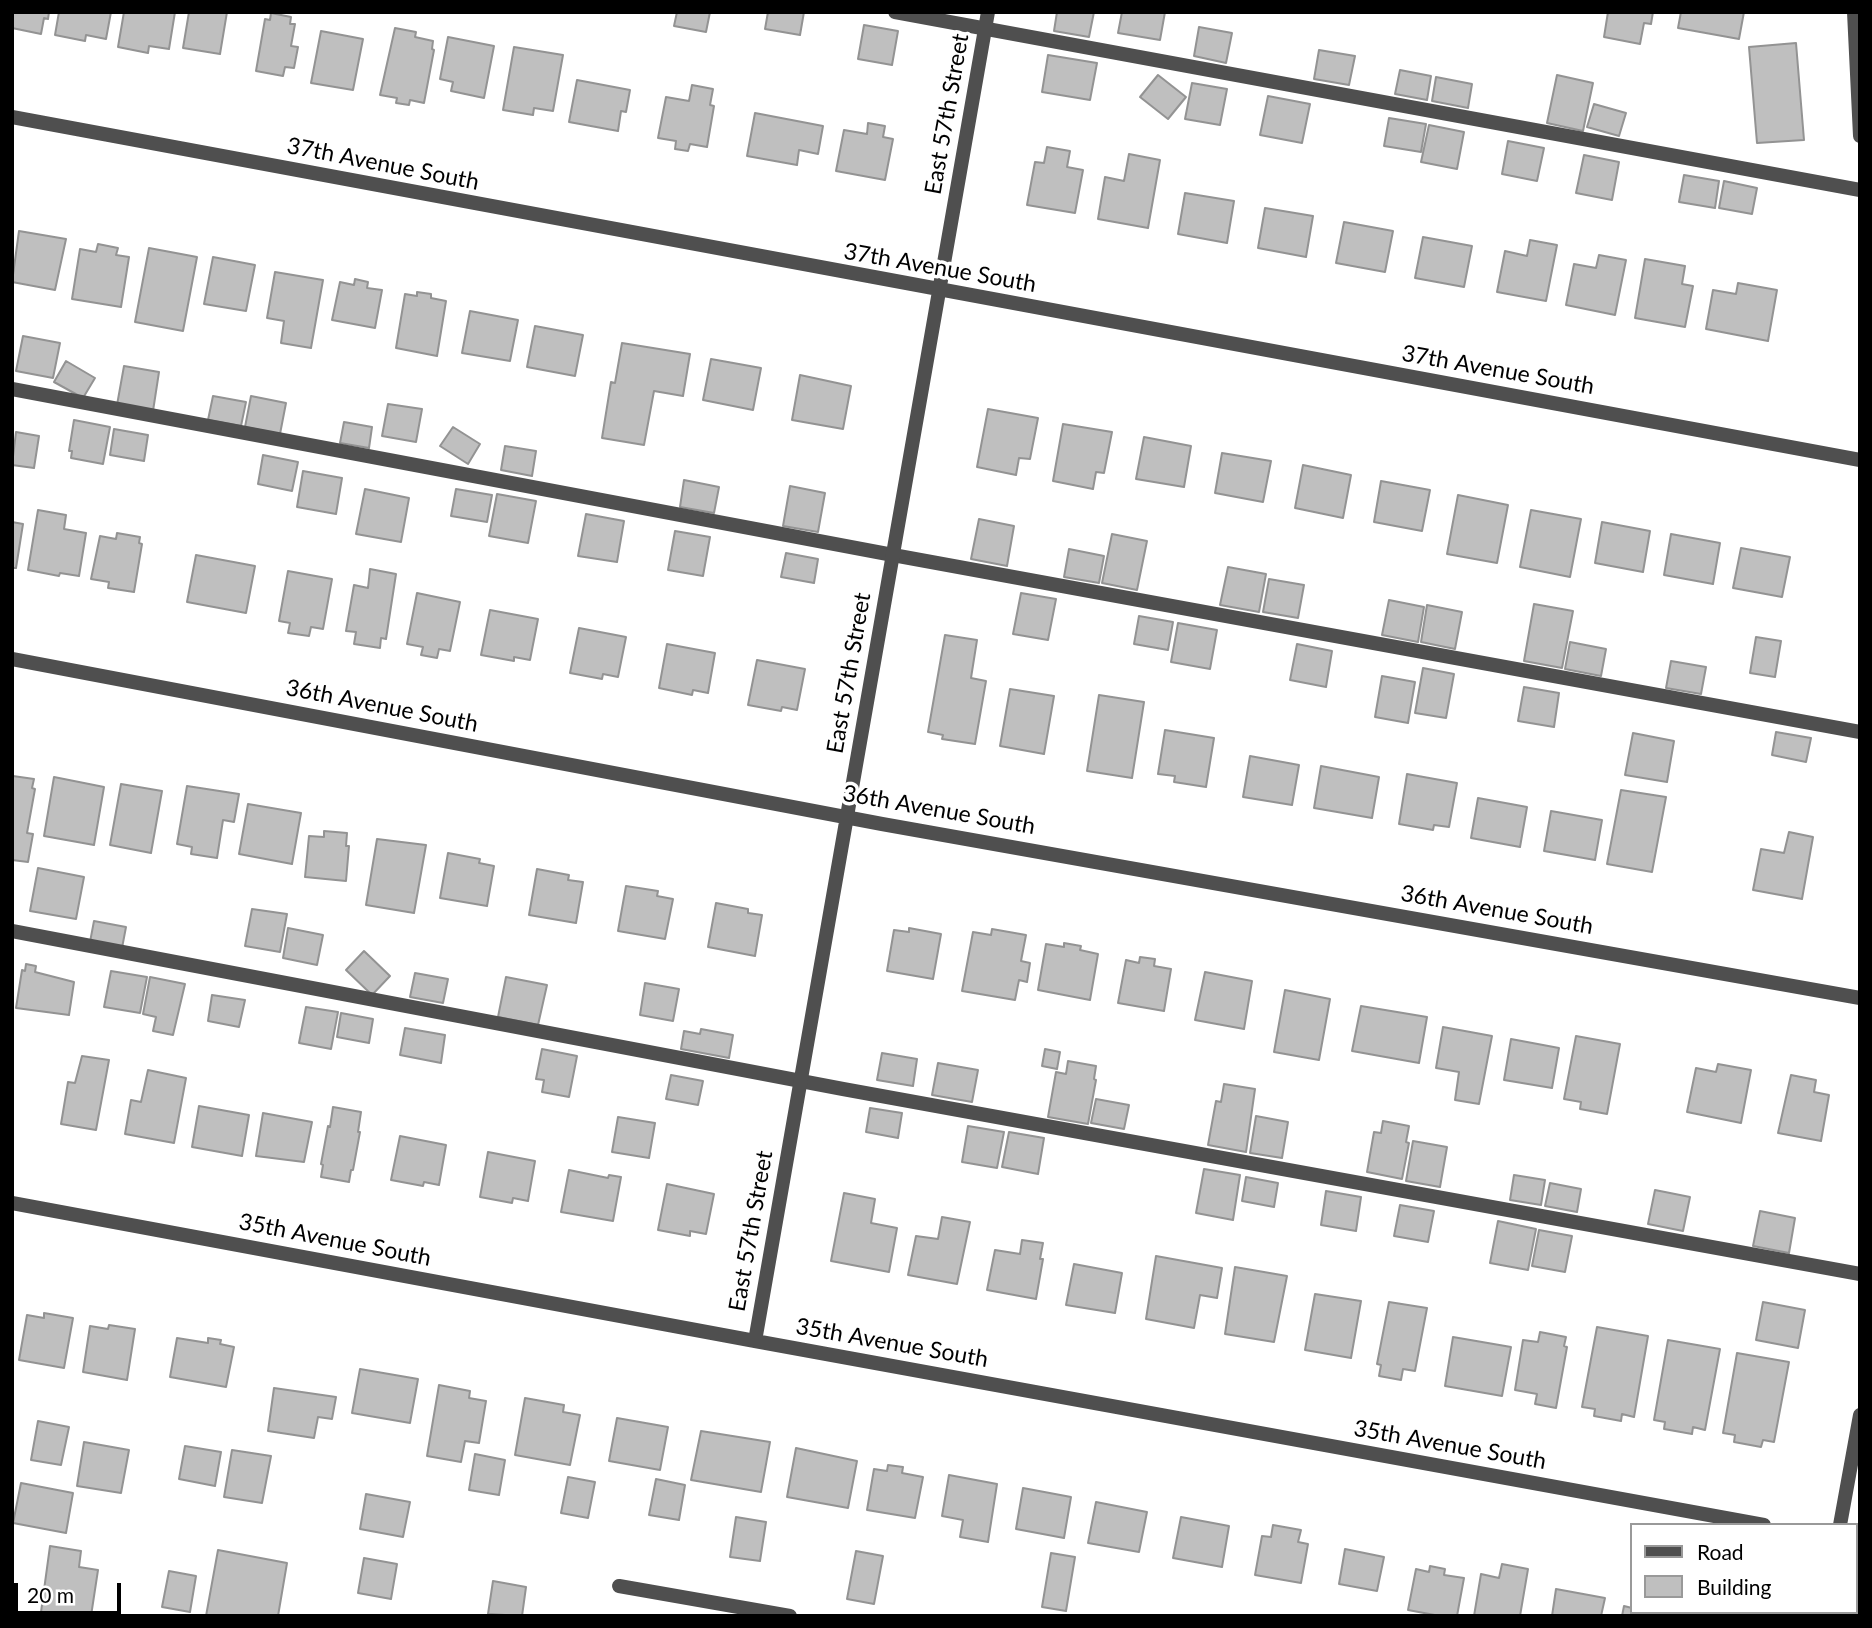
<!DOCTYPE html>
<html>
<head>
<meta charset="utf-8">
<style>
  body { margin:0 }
  #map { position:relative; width:1872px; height:1628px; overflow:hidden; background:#fff; font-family:Lato,sans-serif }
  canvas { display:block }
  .frame { position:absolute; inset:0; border:14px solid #000; pointer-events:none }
  .legend { position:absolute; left:1630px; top:1523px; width:228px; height:91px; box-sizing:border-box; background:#fff; border:2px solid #999; margin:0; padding:9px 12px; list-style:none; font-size:21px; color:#000 }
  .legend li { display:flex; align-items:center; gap:14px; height:35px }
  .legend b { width:35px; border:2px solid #999 }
  .scale { position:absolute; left:14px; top:1583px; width:107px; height:32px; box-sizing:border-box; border:4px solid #000; border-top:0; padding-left:9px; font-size:21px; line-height:24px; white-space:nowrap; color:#000; -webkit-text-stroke:5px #fff; paint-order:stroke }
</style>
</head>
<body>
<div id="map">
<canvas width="1872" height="1628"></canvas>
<div class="frame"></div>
<ul class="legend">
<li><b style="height:9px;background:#4f4f4f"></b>Road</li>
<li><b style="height:19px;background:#bfbfbf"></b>Building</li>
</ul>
<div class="scale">20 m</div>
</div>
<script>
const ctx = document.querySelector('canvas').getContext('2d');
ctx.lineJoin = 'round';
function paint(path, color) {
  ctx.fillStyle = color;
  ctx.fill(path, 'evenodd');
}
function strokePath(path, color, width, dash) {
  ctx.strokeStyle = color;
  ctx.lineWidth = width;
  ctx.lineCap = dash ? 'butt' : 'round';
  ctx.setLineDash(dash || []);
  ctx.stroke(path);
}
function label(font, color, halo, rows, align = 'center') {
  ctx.font = font + ' Lato,sans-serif';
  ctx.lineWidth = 7;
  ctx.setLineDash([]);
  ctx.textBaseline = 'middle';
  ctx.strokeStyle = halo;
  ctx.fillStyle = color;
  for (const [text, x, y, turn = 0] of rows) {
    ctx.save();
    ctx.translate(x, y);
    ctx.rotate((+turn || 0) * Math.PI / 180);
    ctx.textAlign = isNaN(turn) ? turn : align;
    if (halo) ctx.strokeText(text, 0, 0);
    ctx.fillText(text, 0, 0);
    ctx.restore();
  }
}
const building = new Path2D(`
  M12,12h37l-1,7 -4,-1 -3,16 -29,-6z
  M59,12h52l-5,27 -20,-4 -1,6 -30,-6z
  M124,12h51l-6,37 -20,-3 -1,7 -30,-6z
  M189,12h38l-7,42 -37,-6z
  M677,12h33l-4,20 -32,-6z
  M768,12h36l-4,23 -35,-6z
  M1057,12h37l-5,25 -35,-6z
  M1122,12h43l-5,28 -42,-7z
  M1608,12h45l-2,12 -7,-1 -4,21 -36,-7z
  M1681,12h63l-5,27 -61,-11z
  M271,13l20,4 -1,7h5l-4,22 7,1 -4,21 -9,-1 -2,9 -27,-5 9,-52 5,1z
  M864,25l34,6 -6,34 -34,-6z
  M1199,27l33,6 -6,30 -32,-7z
  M395,28l21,4 -1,5 18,4 -1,8 2,1 -10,53 -14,-3 -1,5 -13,-2 1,-5 -17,-3z
  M321,31l42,8 -10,51 -42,-7z
  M448,37l46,9 -10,52 -33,-7 2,-9 -13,-3z
  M1796,43l8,97 -47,3 -8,-96z
  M514,47l49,8 -10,56 -19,-3 -1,7 -30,-5z
  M1319,50l36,6 -6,29 -35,-6z
  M1048,55l49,8 -7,37 -48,-8z
  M1400,70l31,6 -4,24 -32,-6z
  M1158,75l28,22 -18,22 -28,-22z
  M1557,75l36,8 -10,48 -36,-8z
  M1436,77l36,7 -4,24 -36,-7z
  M577,80l53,10 -4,22 -5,-1 -3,20 -49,-9z
  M1192,83l35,6 -7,36 -35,-6z
  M692,85l21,4 -3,16 4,1 -7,41 -17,-3 -2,7 -13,-2 1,-8 -18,-3 8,-41 23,4z
  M1268,96l42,8 -8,39 -42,-8z
  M1594,104l32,9 -7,23 -32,-9z
  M755,113l68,13 -5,28 -19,-4 -2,15 -50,-9z
  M1389,118l37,6 -5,28 -37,-6z
  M868,123l17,3 -2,11 10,2 -8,41 -49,-9 8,-41 23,4z
  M1429,125l35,7 -7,37 -36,-7z
  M1508,141l36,7 -7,33 -35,-7z
  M1047,147l23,4 -3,16 16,3 -8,43 -48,-8 8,-43 9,1z
  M1129,154l31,6 -12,68 -50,-9 7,-42 19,4z
  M1584,155l35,7 -7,38 -36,-7z
  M1684,175l35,6 -4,27 -36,-6z
  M1724,181l33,7 -5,26 -33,-6z
  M1185,193l49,8 -7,42 -49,-9z
  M1265,208l48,8 -7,41 -48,-9z
  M1344,222l49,9 -8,41 -49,-9z
  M19,231l47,8 -11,51 -43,-8z
  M1423,237l49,9 -8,41 -49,-9z
  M1530,240l27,5 -11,56 -49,-9 8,-41 22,5z
  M98,244l20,4 -2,7 13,2 -8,50 -49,-8 8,-50 16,3z
  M149,248l48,9 -14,74 -48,-9z
  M1599,255l27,5 -11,55 -49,-10 8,-41 22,4z
  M213,257l42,8 -9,46 -42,-7z
  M1645,259l40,7 -3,18 11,2 -8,41 -50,-9z
  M275,272l48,8 -12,68 -30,-5 3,-22 -17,-3z
  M355,279l13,3 -1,6 15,2 -7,38 -43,-8 8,-38 14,3z
  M1738,283l39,7 -9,51 -62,-12 7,-39 23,4z
  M417,292l14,2v4l15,3 -9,55 -41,-8 9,-54 12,2z
  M470,311l48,9 -8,41 -48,-8z
  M535,326l48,9 -8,41 -48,-9z
  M23,336l37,7 -7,35 -37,-7z
  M622,343l68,11 -7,42 -29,-5 -10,54 -42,-7 9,-56 4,1z
  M711,359l50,9 -8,42 -50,-10z
  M66,361l29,17 -12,20 -29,-16z
  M124,366l35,6 -6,39 -36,-6z
  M800,375l51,11 -8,43 -51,-9z
  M213,396l33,6 -5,24 -33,-6z
  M251,396l35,7 -6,31 -35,-7z
  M388,404l34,5 -6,33 -34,-6z
  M988,409l50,9 -8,41 -11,-1 -3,17 -39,-8z
  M74,420l36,7 -7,37 -32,-6 1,-7h-3z
  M344,422l28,5 -3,21 -29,-5z
  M1063,424l49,8 -8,41 -8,-1 -3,17 -40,-8z
  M453,427l27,17 -12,20 -28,-18z
  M114,429l34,6 -4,26 -34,-6z
  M16,432l23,4 -5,32 -22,-3z
  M1144,437l47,9 -7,41 -48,-8z
  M505,446l31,5 -4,25 -31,-6z
  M1222,453l49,8 -8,41 -48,-9z
  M263,455l35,7 -6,29 -34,-7z
  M1303,465l48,10 -8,43 -48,-10z
  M303,471l39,7 -6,36 -39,-7z
  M684,480l35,7 -5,26 -34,-6z
  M1381,481l49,9 -8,41 -48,-9z
  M790,486l35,7 -7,39 -35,-6z
  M365,489l44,9 -8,44 -45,-8z
  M456,489l36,6 -5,27 -36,-6z
  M497,494l39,7 -8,42 -39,-7z
  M1458,495l50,10 -11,58 -50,-9z
  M38,510l28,5 -2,14 22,4 -7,43 -19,-3 -1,3 -31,-6z
  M1531,510l50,9 -11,58 -50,-10z
  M586,514l38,7 -7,41 -39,-6z
  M979,519l35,7 -7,40 -36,-7z
  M12,522l11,2 -7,44h-4z
  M1602,522l48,9 -7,41 -48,-9z
  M675,531l35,6 -7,39 -35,-6z
  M117,533l23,4 -1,6 3,1 -8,48 -26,-4 1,-6 -18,-3 9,-43 16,3z
  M1112,534l35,7 -10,49 -35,-7z
  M1671,534l49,9 -7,41 -49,-9z
  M1741,548l49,9 -8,40 -49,-9z
  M1069,549l35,7 -5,27 -35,-6z
  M786,553l32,6 -4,24 -33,-6z
  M196,555l59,11 -9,47 -59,-11z
  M1228,567l38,7 -7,38 -39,-7z
  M370,569l26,5 -10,65 -5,-1 -1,10 -26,-4 2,-12 -10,-1 8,-46 14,3z
  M288,571l44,8 -9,50 -12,-2 -2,9 -21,-3 2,-10 -11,-2z
  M1269,579l35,6 -6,33 -35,-6z
  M417,593l43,9 -10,49 -11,-2 -2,9 -16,-3 2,-8 -16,-3z
  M1021,593l35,6 -8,41 -35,-6z
  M1389,600l35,7 -6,35 -36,-7z
  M1534,604l39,7 -11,57 -38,-7z
  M1427,605l35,7 -7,37 -34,-7z
  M490,610l48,9 -8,41 -16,-3v4l-33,-6z
  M1139,616l34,6 -5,28 -34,-6z
  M1178,623l39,7 -7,39 -39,-7z
  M579,628l47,9 -8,40 -15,-3 -1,5 -32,-6z
  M945,635l32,5 -6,38 15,3 -11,63 -33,-5 1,-4 -15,-3z
  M1756,637l25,4 -6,36 -25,-4z
  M1570,642l36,7 -5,27 -36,-7z
  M667,644l48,9 -7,40 -15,-3 -1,5 -33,-7z
  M1297,644l35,7 -6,36 -36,-7z
  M757,660l48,9 -8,41 -15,-3 -1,4 -33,-6z
  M1671,661l35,6 -5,27 -35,-6z
  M1423,668l31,6 -8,44 -31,-5z
  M1382,676l33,6 -7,41 -33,-6z
  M1524,687l35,6 -5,34 -36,-6z
  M1010,689l44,7 -10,58 -44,-8z
  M1099,695l45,7 -12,76 -45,-7z
  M1165,730l49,8 -8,49 -32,-5 1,-6 -17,-2z
  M1776,732l35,6 -5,24 -34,-7z
  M1633,733l41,8 -7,41 -42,-7z
  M1250,756l49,9 -7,40 -49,-8z
  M1321,766l58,11 -7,41 -58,-10z
  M1407,774l50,9 -8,44 -15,-2 -1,5 -34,-6z
  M13,776l21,3 -2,9 3,1 -8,44 6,1 -5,28 -16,-2z
  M54,777l50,10 -10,58 -50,-9z
  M121,784l41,7 -11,62 -41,-8z
  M187,786l52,8 -5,28 -11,-2 -6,38 -26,-4 1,-7 -15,-3z
  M1621,790l45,7 -14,75 -45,-8z
  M1478,798l49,9 -7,40 -49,-9z
  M248,804l53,9 -9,51 -53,-10z
  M1551,811l51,9 -7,40 -51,-9z
  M324,831l23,2 -1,13h3l-3,35 -41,-4 4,-41 15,1z
  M1789,832l24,5 -11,62 -49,-9 8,-41 23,4z
  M377,839l49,6 -12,68 -48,-8z
  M448,853l32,6 -1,4 15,3 -7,40 -47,-8z
  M38,868l46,9 -8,42 -46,-8z
  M537,869l32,6 -1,5 15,2 -7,41 -47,-8z
  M626,886l32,5 -1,5 16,3 -8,40 -47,-8z
  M716,903l32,6v4l14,2 -7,41 -47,-9z
  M252,909l35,5 -7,38 -35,-6z
  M94,921l32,6 -4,21 -32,-6z
  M288,928l35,7 -6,30 -34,-7z
  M909,928l32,6 -8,45 -46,-8 7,-41 15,2z
  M992,929l34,6 -5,26 9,2 -3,19 -8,-2 -4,20 -53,-9 11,-59 18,3z
  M1064,943l17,3 -1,4 18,4 -8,46 -52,-10 8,-46 18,3z
  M364,951l26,25 -18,19 -26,-25z
  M1140,957l15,2 -1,7 17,3 -7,42 -46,-8 8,-43 13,3z
  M26,964l10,2 -1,6 39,10 -5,33 -53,-7 6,-38 3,1z
  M111,971l36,6 -7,36 -36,-6z
  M1205,972l47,9 -8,48 -49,-9z
  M415,973l33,6 -5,24 -33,-6z
  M150,977l35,7 -12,51 -20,-4 3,-14 -13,-3z
  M506,977l41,8 -9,40 -40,-8z
  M645,983l34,6 -6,32 -33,-6z
  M1285,990l45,9 -11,61 -45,-8z
  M212,995l33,5 -6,27 -31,-6z
  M1361,1006l66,11 -8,46 -67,-12z
  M306,1007l32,5 -7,37 -32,-6z
  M341,1013l32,6 -4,24 -32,-6z
  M1443,1027l49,9 -13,68 -24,-4 4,-28 -23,-4z
  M405,1028l40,7 -4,28 -41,-8z
  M701,1029l32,6 -4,23 -48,-9 3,-18 16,3z
  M1576,1036l44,8 -13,70 -27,-5 1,-7 -17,-3z
  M1511,1039l48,9 -7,40 -48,-8z
  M542,1049l35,7 -8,41 -27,-5 2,-12 -8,-1z
  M1045,1049l15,3 -3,17 -15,-3z
  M882,1053l35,6 -4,27 -36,-6z
  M82,1056l27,4 -13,70 -35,-6 7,-42 7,1z
  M1068,1061l28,5 -2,13 2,1 -8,44 -40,-7 8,-45 10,2z
  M938,1063l40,7 -6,32 -40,-7z
  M1718,1064l33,6 -10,53 -54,-11 9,-44 20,4z
  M148,1070l38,8 -12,65 -49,-9 6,-34 10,2z
  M671,1075l32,6 -5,24 -32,-6z
  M1791,1075l25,5 -2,12 15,3 -8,46 -43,-8z
  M1224,1084l31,5 -9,63 -38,-7 8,-44 5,1z
  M1096,1099l33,6 -5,24 -33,-6z
  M199,1106l50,9 -7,41 -50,-9z
  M333,1107l28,5 -3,20h2l-7,38h-2l-2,12 -28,-5 2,-12 -2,-1 7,-38 2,1z
  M870,1108l32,5 -4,25 -32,-6z
  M263,1113l49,9 -8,40 -48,-6z
  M1256,1116l32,6 -6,36 -32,-5z
  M618,1117l37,6 -6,35 -37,-6z
  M1383,1121l26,5 -3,16 3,1 -7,36 -35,-7 7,-40 7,1z
  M968,1126l36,6 -7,36 -35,-6z
  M1009,1132l35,6 -6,36 -36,-7z
  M400,1136l46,9 -7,40 -15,-3 -1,4 -32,-6z
  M1413,1141l34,6 -7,40 -34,-6z
  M488,1152l47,9 -7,40 -15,-3 -1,5 -32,-6z
  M1204,1169l36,6 -7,45 -37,-7z
  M569,1170l39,8 1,-3 12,2 -8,44 -52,-9z
  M1514,1175l31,5 -4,25 -31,-5z
  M1246,1177l32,6 -4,24 -32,-6z
  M1550,1183l31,6 -4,23 -32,-6z
  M667,1184l47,10 -8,40 -16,-3v5l-32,-6z
  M1655,1190l35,7 -7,34 -35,-7z
  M1326,1191l35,6 -5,34 -35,-6z
  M844,1193l31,6 -4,24 26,5 -8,44 -58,-11z
  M1400,1205l34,6 -6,31 -34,-6z
  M1760,1211l35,7 -6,35 -36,-7z
  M942,1217l28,5 -13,62 -49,-9 8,-39 22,3z
  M1498,1221l38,8 -8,41 -38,-7z
  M1539,1230l33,6 -7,36 -33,-6z
  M1022,1240l21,3 -3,16h3l-7,40 -49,-9 8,-40 25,4z
  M1156,1256l66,12 -5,30 -17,-3 -6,33 -48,-9z
  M1074,1264l48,9 -7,40 -49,-8z
  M1235,1267l52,9 -13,66 -49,-8z
  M1315,1294l46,7 -10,57 -46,-8z
  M1389,1302l38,6 -12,63 -12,-2 -2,11 -22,-4 2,-11 -4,-1z
  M1763,1302l42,8 -7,38 -42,-8z
  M44,1313l29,5 -9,50 -45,-8 8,-45 17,3z
  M109,1325l26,4 -8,51 -44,-8 7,-46 18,3z
  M1597,1327l51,9 -14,81 -12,-3 -1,7 -27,-5 1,-7 -13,-2z
  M1540,1332l26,5 -2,9 3,1 -11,61 -21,-4 2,-10 -22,-4 8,-50 15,2z
  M1453,1337l58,10 -9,49 -57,-10z
  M177,1338l31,5v-5l13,2 -1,4 14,3 -8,40 -56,-10z
  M1668,1340l52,9 -15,81 -12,-3 -1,7 -28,-5 1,-7 -11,-2z
  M1737,1353l52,9 -15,80 -11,-2 -2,7 -27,-5 1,-7 -12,-2z
  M360,1369l58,10 -8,44 -58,-10z
  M439,1385l31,6 -1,7 17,3 -7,42 -14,-2 -4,21 -34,-6z
  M274,1388l62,9 -4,22 -14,-2 -4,21 -46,-7z
  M525,1398l39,7 -1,7 17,3 -10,50 -55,-10z
  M617,1418l51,9 -8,43 -51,-9z
  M38,1421l31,6 -8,38 -30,-5z
  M701,1431l69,11 -9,50 -70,-12z
  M84,1442l45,8 -8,43 -44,-7z
  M185,1446l36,6 -6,34 -36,-7z
  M796,1448l61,13 -9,47 -61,-11z
  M232,1450l39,6 -9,47 -38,-6z
  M475,1454l30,6 -6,35 -30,-5z
  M888,1465l15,2 -1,6 21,4 -8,41 -48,-8 7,-41 13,2z
  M949,1475l48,9 -9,58 -28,-5 3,-17 -21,-4z
  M568,1477l27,5 -7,36 -27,-5z
  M656,1479l29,6 -6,35 -30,-5z
  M21,1483l52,10 -7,40 -53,-10z
  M1023,1488l48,9 -7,41 -48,-9z
  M366,1494l44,8 -7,35 -43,-8z
  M1096,1502l51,10 -8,40 -51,-9z
  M736,1517l30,5 -6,39 -30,-4z
  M1181,1517l48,9 -7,41 -49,-9z
  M1273,1525l28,5 -3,12 10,2 -7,39 -46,-8 7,-39 9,1z
  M50,1546l31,5 -2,16 19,3 -7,46h-25l-25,-4z
  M1345,1549l39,8 -7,34 -38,-7z
  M218,1550l69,13 -9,53h-72z
  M856,1551l27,5 -9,48 -27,-5z
  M1051,1553l24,4 -9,54 -24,-4z
  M364,1558l33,6 -6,35 -33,-6z
  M1502,1564l26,5 -8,47h-46l7,-42 18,4z
  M1430,1566l15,3 -1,6 20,3 -7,38h-17l-32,-6 8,-41 13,3z
  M169,1571l27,5 -6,36 -28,-5z
  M493,1581l33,6 -4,29 -34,-2z
  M1556,1589l49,9 -4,18h-49z
  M1624,1606l8,2v4h35l13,4h-58z`);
const service = new Path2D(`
  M895,12l965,178
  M12,389l881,166 967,177
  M12,931l831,158 1017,185
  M619,1586l171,30`);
const minor = new Path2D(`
  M1854,12l6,124
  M12,117l1848,343
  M12,659l870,165 978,174
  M12,1203l743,138 1009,184
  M755,1341l233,-1329
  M1840,1525l20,-110
  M1824,1616l1,-4`);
const streetNames = [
  ["East 57th Street",947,114,-80],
  ["37th Avenue South",383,164,11],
  ["37th Avenue South",940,268,10],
  ["37th Avenue South",1498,370,10],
  ["East 57th Street",849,673,-80],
  ["36th Avenue South",382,706,11],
  ["36th Avenue South",939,810,10],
  ["36th Avenue South",1497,910,10],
  ["East 57th Street",751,1231,-80],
  ["35th Avenue South",335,1240,11],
  ["35th Avenue South",892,1343,10],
  ["35th Avenue South",1450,1445,10]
];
paint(building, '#bfbfbf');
strokePath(building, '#939393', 2);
strokePath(service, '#4f4f4f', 14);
strokePath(minor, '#4f4f4f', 14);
label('23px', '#000', '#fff', streetNames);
</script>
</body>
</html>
